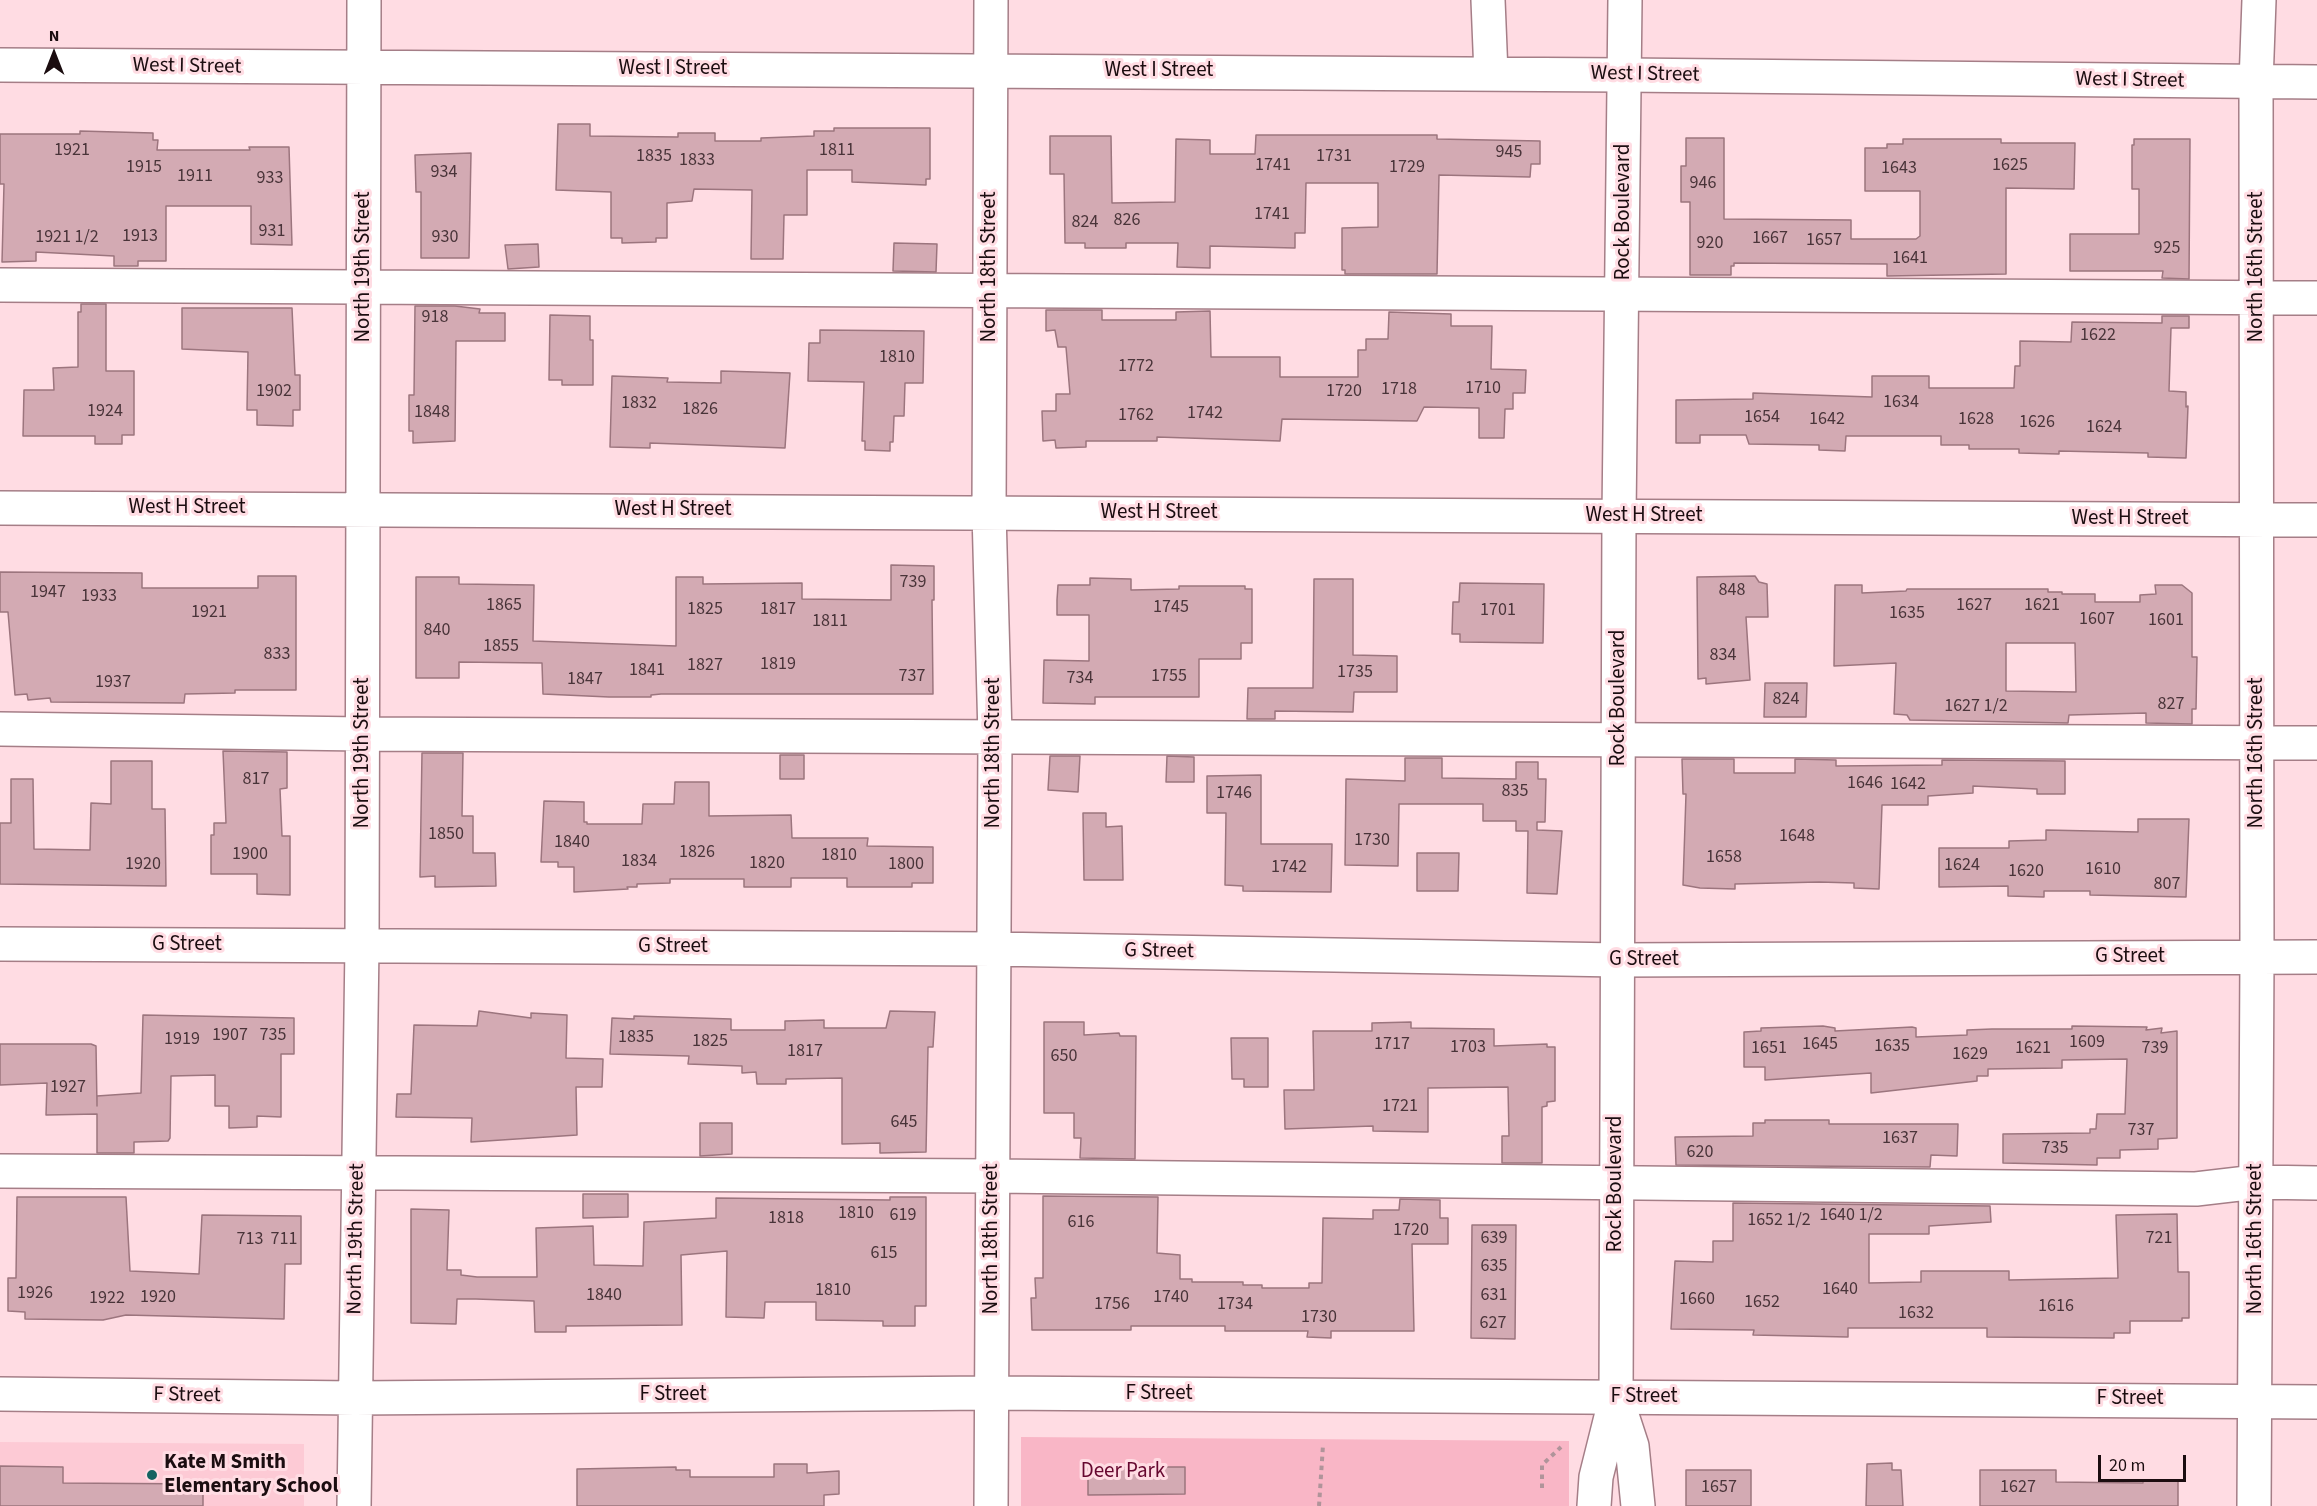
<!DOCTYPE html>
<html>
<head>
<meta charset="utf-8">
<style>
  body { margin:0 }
  #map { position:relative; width:2317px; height:1506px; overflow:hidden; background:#ffdce3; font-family:"Source Sans 3",sans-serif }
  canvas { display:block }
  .north { position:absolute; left:24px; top:24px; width:60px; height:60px; -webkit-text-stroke:4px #ffdce3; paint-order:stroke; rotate:0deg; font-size:16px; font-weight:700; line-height:24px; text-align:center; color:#1b0d10 }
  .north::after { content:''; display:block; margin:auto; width:21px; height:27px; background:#1b0d10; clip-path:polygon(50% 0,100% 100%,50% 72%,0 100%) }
  .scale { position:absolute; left:2098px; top:1455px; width:88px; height:27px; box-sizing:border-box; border:3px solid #1b0d10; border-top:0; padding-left:8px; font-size:18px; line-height:21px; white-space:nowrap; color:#1b0d10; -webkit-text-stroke:4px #ffdce3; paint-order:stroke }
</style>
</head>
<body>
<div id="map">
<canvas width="2317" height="1506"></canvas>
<div class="north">N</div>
<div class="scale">20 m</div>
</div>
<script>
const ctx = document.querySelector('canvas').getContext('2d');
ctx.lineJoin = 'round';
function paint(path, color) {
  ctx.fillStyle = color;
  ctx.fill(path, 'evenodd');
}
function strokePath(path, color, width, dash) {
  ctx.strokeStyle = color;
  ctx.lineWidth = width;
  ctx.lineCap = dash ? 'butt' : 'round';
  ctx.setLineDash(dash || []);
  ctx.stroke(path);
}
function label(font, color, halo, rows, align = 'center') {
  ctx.font = font + ' "Source Sans 3",sans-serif';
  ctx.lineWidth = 6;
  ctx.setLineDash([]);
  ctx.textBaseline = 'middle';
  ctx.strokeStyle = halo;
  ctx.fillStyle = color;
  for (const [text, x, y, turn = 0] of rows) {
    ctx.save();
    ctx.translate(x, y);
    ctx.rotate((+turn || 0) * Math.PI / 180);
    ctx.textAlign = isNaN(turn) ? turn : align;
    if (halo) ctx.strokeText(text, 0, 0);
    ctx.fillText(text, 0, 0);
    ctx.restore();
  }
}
const built = new Path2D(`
  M0,1442l304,2v62h-304z`);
const green = new Path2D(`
  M1021,1437l548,4v65h-548z`);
const building = new Path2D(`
  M558,124h32v12l88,1v-4h37v8h46v-3l53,-2v-5h20v-3h96v51h-4v6l-74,-3v-12h-45v45h-23l-1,44h-32l1,-69 -58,-1 -2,12 -25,2v35h-11v4l-34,1v-5h-11v-46l-55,-2z
  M80,131l73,2v7h5l-1,10h93l-1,-3h40l3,98 -41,-1v-38h-85v55h-28v5h-24v-10l-78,-4v9l-34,1 2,-78h-4v-50h80z
  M1256,135h181v4l103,2v23h-9l-1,13 -91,-2 -2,99h-92v-4h-3v-42l36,-1v-44h-72l-1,50h-10v15l-85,-2v22l-33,-1 1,-24h-52v5h-41v-5h-20l-1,-69h-14v-38h61l1,67 63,-1 1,-63 34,1v14h45z
  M1686,138h38v81l127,1v19h65l4,-3v-45h-55v-43h22v-4h16v-5h98v4h74l-1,46 -68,-1v86l-119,2v-12l-153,-1v3h-3v9h-41v-73h-9v-36h5z
  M2134,139h56l-1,140 -27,-1 1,-7h-93v-37h69v-45h-7v-44h2z
  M471,153l-2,105h-48v-66h-5l-1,-37z
  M894,243l43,1 -1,28 -43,-1z
  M538,244l1,23 -31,2 -3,-24z
  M81,304h25v67h28v64h-12v9h-27v-8h-72l1,-46h30l-1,-22 25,-1v-55h3z
  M415,306h40l25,3 -1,4h26v28h-49l-1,100 -42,2v-12h-4v-36h5z
  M182,308h110l3,67h5v35h-7v16l-36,-1v-15h-10l1,-58 -66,-3z
  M1046,310h56v10h74v-8l34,-1 1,46h69v20h78v-27h8v-11h22l1,-27 62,2v12h41l-1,43 35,1 -1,23h-12v16h-8l-1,29h-25v-30l-55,-1 -7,14 -135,-2 -2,22 -123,-4v4h-71v6l-30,1 -1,-8 -12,1 -1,-30h14v-17h14l-4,-47h-8l-3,-17 -9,1z
  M550,315l40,1v24h3v45h-31v-5h-13z
  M2162,316h27v12h-18l-2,63 17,1v15l2,-1 -2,52 -38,-1v-4l-89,-2v3l-40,-1v-4h-50v-4h-28v-9h-95l-1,15 -26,-1v-5l-70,-1 -3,-9h-46v8h-24v-43l77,-1v-6l119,4v-21h57v12h85l1,-22h5v-25l51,1 1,-20 90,1z
  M820,330l104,1 -1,52h-18l-1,33h-10l-1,26h-3v9l-25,-1v-9h-3l2,-59 -56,-1 1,-38h11z
  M721,371l69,2 -5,75 -135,-5v5l-40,-1 2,-71 56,2 -1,4 54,1z
  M891,565l43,1v34h-2l1,94h-272l-10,1v2h-42l-66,-3 -1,-31 -83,-1v16h-43v-101h43v7l75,1 -1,56 143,5v-69h27v7l99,-1v16l89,1z
  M0,572l142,1v15h116v-12h38v114h-61v3l-50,1 -1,9 -133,-1 -1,-4 -22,2 -1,-6 -12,1 -7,-83h-8z
  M1755,576l4,6 8,2 1,33h-22l4,63 -44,4v-6l-8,1 -1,-102z
  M1090,578l41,1v11l48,-1v-3h66v3h7v54h-11v16h-42v38h-104v7l-52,-1 1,-43 45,1v-46h-32v-15l1,-15h32z
  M1314,579h39v76l44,1v36h-43l-1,20 -78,-1v8h-28l1,-31h65z
  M1460,583l84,1 -1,59 -83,-1v-8h-8l1,-32h6z
  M1835,585h27v8l44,-2 1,-2h141v3h14v2h33v8h45v-7l16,-1 -1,-9h27l10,8v64h5l-1,52h-4v15l-46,-1v-10l-77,2 -1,8 -158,-3 -3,-5 -13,-1 2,-51 -62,3zM2006,643h69l1,49 -70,-1z
  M1765,683h42l-1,34h-42z
  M223,751l64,1v36l-7,1 2,47h8v59l-33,-1v-20h-46v-39h3v-12h12z
  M422,753h41l-1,63h11v37h22l1,33 -61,1v-11l-15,1z
  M780,755h24v24h-24z
  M1050,756h30l-2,36 -30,-2z
  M1167,756l27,1v25h-28z
  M1405,758h37v20l74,1v-17h22v17h8l-1,43h-8v8l25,1 -5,63 -30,-1 1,-62h-12v-10h-33v-17h-84l-1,62 -53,-1 1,-86 59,2z
  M1682,759h52v14h61v-14l41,1v6l106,-1v-5l123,1v33h-28v-5l-64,-3v7l-45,3v9h-46l-3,84 -25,-1v-5l-35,-1 -84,2v5l-35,-1 -17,-3 3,-91h-3z
  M111,761h41v48h13l1,77 -166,-2v-61h11v-44h22l1,70 56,1 1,-47 20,1z
  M1261,775v69h71l-1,48 -88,-1v-5l-18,-1 1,-72h-19v-37z
  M675,782h34v34l82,-1 1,23h76l-1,8 66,1v36h-21v4h-65v-9h-56v9h-47v-8h-74v4l-33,1v3h-10l1,2 -54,3v-25h-16v-5h-17l3,-61 40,1v20h3v2h55l1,-20h31z
  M1083,813h23v14l16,-1 1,54h-39z
  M2138,819h51l-3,78 -96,-2v-4h-46v6l-36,-1v-10l-69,1v-39h70v-7l37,-1v-10l92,2z
  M1417,853h42l-1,38h-41z
  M479,1011l52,7v-5l36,2 -1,43 37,1 -1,28h-26l1,48 -106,7 1,-24 -76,-1 1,-23h14l3,-69 63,1z
  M890,1011l45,1 -2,35h-5l-2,105 -46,1v-10l-38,1v-66l-56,1v5h-29l-1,-12 -14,1v-7l-54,-2 1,-8 -79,-2 2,-36 22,1v-3l97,3v11h54v-9l39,-1v8h62z
  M143,1015l151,3v36h-13v63l-24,-1v11l-28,1v-22h-14v-31l-44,1 -1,62 -2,3 -34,1v11h-37v-39l-51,1 1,-32 -47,2v-41h91l5,2 1,60v-10l44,-3z
  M1044,1022h40v13l35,-2 1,3h16l-1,123 -55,-1 1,-20h-7v-25h-30z
  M1411,1022v6l83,1v17l53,-2v3h8v54l-8,1v4l-5,1v56h-40v-27h7l-1,-49 -80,1v44l-55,-1v-5l-88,3 -1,-39h30l-1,-59h59v-8z
  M1823,1026l12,2v3l77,-4 4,1v9l51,-2v-5l25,-1h80v-3l75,1 -1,3 16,-2 -1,5 16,-2v107l-19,1v10l-38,1v8h-23v7l-94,-2v-29l87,-1v-4h6l1,-15h28l2,-55 -65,1v8l-74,1v7h-11v5l-106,12v-20l-106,7v-13h-21v-35l17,-1v-3z
  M1231,1038h37v49h-24v-8h-12z
  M1765,1120h64v4h129l-1,32 -26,-1 -1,12 -254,-2 -1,-28 78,-1v-13h12z
  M700,1123h32v31l-32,2z
  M583,1194h45v23l-45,1z
  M1043,1196l115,1 -1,56 23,2v24h12v3h51v3h19v3h47v-5h13l1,-65 50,1v-9h26l1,-11 40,1v18h8v26h-36l2,87h-83v7l-24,-1 1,-6h-83v-5h-94v4h-99l-1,-32h5l-1,-20h8z
  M17,1197h109l4,74 69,3 3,-59 99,1v48h-16l-1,55 -158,-4 -23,5 -78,-1v-7l-17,-1v-33h8z
  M890,1197h36v109h-11v20h-32v-5l-67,-1v-18h-51l-1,16 -38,-1 1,-66 -46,4 1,70 -116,1v6h-31l-1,-31 -58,-2h-19l-1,25 -45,-1v-114l38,1 -2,60h14v5l16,2h60l-1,-49 57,-2 1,39 49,1 1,-44 72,-4v-20l174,2z
  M1733,1203l257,3 1,16 -62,4v8h-60v49l52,-1v-11h88v9l109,-2 -2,-63 61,-1 1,58h11v46h-7v3h-52v12h-16v5l-127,-1v-9h-139v9l-95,-2 1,-5 -83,-1 4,-68 38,1v-21h20z
  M1472,1225h44l-1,114 -44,-1z
  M1892,1463v7h9l2,36h-37l1,-42z
  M774,1464h33v9l32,-2v23l-15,1v11h-247v-37l99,-2v3h14v7h84z
  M0,1466l63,1v16l140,1v22h-203z
  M1088,1467h97v27l-97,1z
  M1686,1470h65v36h-65z
  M1980,1470h76v12l87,1v-3h35v26h-198z`);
const path = new Path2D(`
  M1542,1488v-23l19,-18
  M1319,1506l4,-61`);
const minor = new Path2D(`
  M991,0l-2,512 6,224 -4,770
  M1488,0l3,74
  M0,65l1624,10 693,7
  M0,285l2317,13
  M0,508l2317,12
  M0,729l363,5 1954,9
  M0,944l994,5 624,11 699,-3
  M0,1171l993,5 1203,13 60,-7 61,1
  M0,1394l355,4 637,-5 1325,9
  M354,1506l8,-561 2,-945
  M2254,1506l3,-550 -1,-873 3,-83`);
const major = new Path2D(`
  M1616,1397l16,49 6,60
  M1594,1506l2,-29 20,-80 3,-881 6,-516`);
const markers = [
  [152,1475,6,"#146361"]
];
const numberNames = [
  ["1921",72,151],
  ["1811",837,151],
  ["945",1509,153],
  ["1835",654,157],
  ["1731",1334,157],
  ["1833",697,161],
  ["1741",1273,166],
  ["1625",2010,166],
  ["1915",144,168],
  ["1729",1407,168],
  ["1643",1899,169],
  ["934",444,173],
  ["1911",195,177],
  ["933",270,179],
  ["946",1703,184],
  ["1741",1272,215],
  ["826",1127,221],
  ["824",1085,223],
  ["931",272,232],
  ["1913",140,237],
  ["1921 1/2",67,238],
  ["930",445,238],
  ["1667",1770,239],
  ["1657",1824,241],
  ["920",1710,244],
  ["925",2167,249],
  ["1641",1910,259],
  ["918",435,318],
  ["1622",2098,336],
  ["1810",897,358],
  ["1772",1136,367],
  ["1710",1483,389],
  ["1718",1399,390],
  ["1902",274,392],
  ["1720",1344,392],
  ["1634",1901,403],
  ["1832",639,404],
  ["1826",700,410],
  ["1924",105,412],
  ["1848",432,413],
  ["1742",1205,414],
  ["1762",1136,416],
  ["1654",1762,418],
  ["1642",1827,420],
  ["1628",1976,420],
  ["1626",2037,423],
  ["1624",2104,428],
  ["739",913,583],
  ["848",1732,591],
  ["1947",48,593],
  ["1933",99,597],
  ["1865",504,606],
  ["1627",1974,606],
  ["1621",2042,606],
  ["1745",1171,608],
  ["1825",705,610],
  ["1817",778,610],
  ["1701",1498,611],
  ["1921",209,613],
  ["1635",1907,614],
  ["1607",2097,620],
  ["1601",2166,621],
  ["1811",830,622],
  ["840",437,631],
  ["1855",501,647],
  ["833",277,655],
  ["834",1723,656],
  ["1819",778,665],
  ["1827",705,666],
  ["1841",647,671],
  ["1735",1355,673],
  ["737",912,677],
  ["1755",1169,677],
  ["734",1080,679],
  ["1847",585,680],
  ["1937",113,683],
  ["824",1786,700],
  ["827",2171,705],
  ["1627 1/2",1976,707],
  ["817",256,780],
  ["1646",1865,784],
  ["1642",1908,785],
  ["835",1515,792],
  ["1746",1234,794],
  ["1850",446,835],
  ["1648",1797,837],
  ["1730",1372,841],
  ["1840",572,843],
  ["1826",697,853],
  ["1900",250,855],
  ["1810",839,856],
  ["1658",1724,858],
  ["1834",639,862],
  ["1820",767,864],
  ["1920",143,865],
  ["1800",906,865],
  ["1624",1962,866],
  ["1742",1289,868],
  ["1610",2103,870],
  ["1620",2026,872],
  ["807",2167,885],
  ["1907",230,1036],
  ["735",273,1036],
  ["1835",636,1038],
  ["1919",182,1040],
  ["1825",710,1042],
  ["1609",2087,1043],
  ["1717",1392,1045],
  ["1645",1820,1045],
  ["1635",1892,1047],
  ["1703",1468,1048],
  ["1651",1769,1049],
  ["1621",2033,1049],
  ["739",2155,1049],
  ["1817",805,1052],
  ["1629",1970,1055],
  ["650",1064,1057],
  ["1927",68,1088],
  ["1721",1400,1107],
  ["645",904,1123],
  ["737",2141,1131],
  ["1637",1900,1139],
  ["735",2055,1149],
  ["620",1700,1153],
  ["1810",856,1214],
  ["619",903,1216],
  ["1640 1/2",1851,1216],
  ["1818",786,1219],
  ["1652 1/2",1779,1221],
  ["616",1081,1223],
  ["1720",1411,1231],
  ["639",1494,1239],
  ["721",2159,1239],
  ["713",250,1240],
  ["711",284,1240],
  ["615",884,1254],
  ["635",1494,1267],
  ["1640",1840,1290],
  ["1810",833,1291],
  ["1926",35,1294],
  ["1840",604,1296],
  ["631",1494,1296],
  ["1920",158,1298],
  ["1740",1171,1298],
  ["1922",107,1299],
  ["1660",1697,1300],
  ["1652",1762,1303],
  ["1756",1112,1305],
  ["1734",1235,1305],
  ["1616",2056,1307],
  ["1632",1916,1314],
  ["1730",1319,1318],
  ["627",1493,1324],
  ["1657",1719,1488],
  ["1627",2018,1488]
];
const streetNames = [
  ["West I Street",187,67,1],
  ["West I Street",673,69],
  ["West I Street",1159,71],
  ["West I Street",1645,75,1],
  ["West I Street",2130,81,1],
  ["Rock Boulevard",1624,212,-90],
  ["North 19th Street",364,267,-90],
  ["North 18th Street",990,267,-90],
  ["North 16th Street",2257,267,-90],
  ["West H Street",187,508],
  ["West H Street",673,510],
  ["West H Street",1159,513],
  ["West H Street",1644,516],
  ["West H Street",2130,519],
  ["Rock Boulevard",1619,698,-90],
  ["North 19th Street",363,753,-90],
  ["North 18th Street",994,753,-90],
  ["North 16th Street",2257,753,-90],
  ["G Street",187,945],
  ["G Street",673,947],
  ["G Street",1159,952,1],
  ["G Street",2130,957],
  ["G Street",1644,960],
  ["Rock Boulevard",1616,1184,-90],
  ["North 19th Street",357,1239,-89],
  ["North 18th Street",992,1239,-90],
  ["North 16th Street",2256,1239,-90],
  ["F Street",1159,1394],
  ["F Street",673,1395],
  ["F Street",187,1396,1],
  ["F Street",1644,1397],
  ["F Street",2130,1399]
];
const poiNames = [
  ["Kate M Smith",164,1463],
  ["Elementary School",164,1487]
];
const parkNames = [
  ["Deer Park",1123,1472]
];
paint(built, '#fdcad5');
paint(green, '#f9b6c6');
paint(building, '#d3aab3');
strokePath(building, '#9c757e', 1.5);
strokePath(minor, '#a57e87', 36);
strokePath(major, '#a57e87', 36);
strokePath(path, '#b0949a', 4, [4.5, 4.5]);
strokePath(minor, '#fff', 33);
strokePath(major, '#fff', 33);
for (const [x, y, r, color] of markers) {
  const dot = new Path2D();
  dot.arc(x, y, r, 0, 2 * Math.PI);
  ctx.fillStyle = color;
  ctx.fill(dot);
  strokePath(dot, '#ffdce3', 2);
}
label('18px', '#493439', null, numberNames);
label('21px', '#1b0d10', '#ffdce3', streetNames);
label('bold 21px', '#1b0d10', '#ffdce3', poiNames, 'left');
label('21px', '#66072f', '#ffdce3', parkNames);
</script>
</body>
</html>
